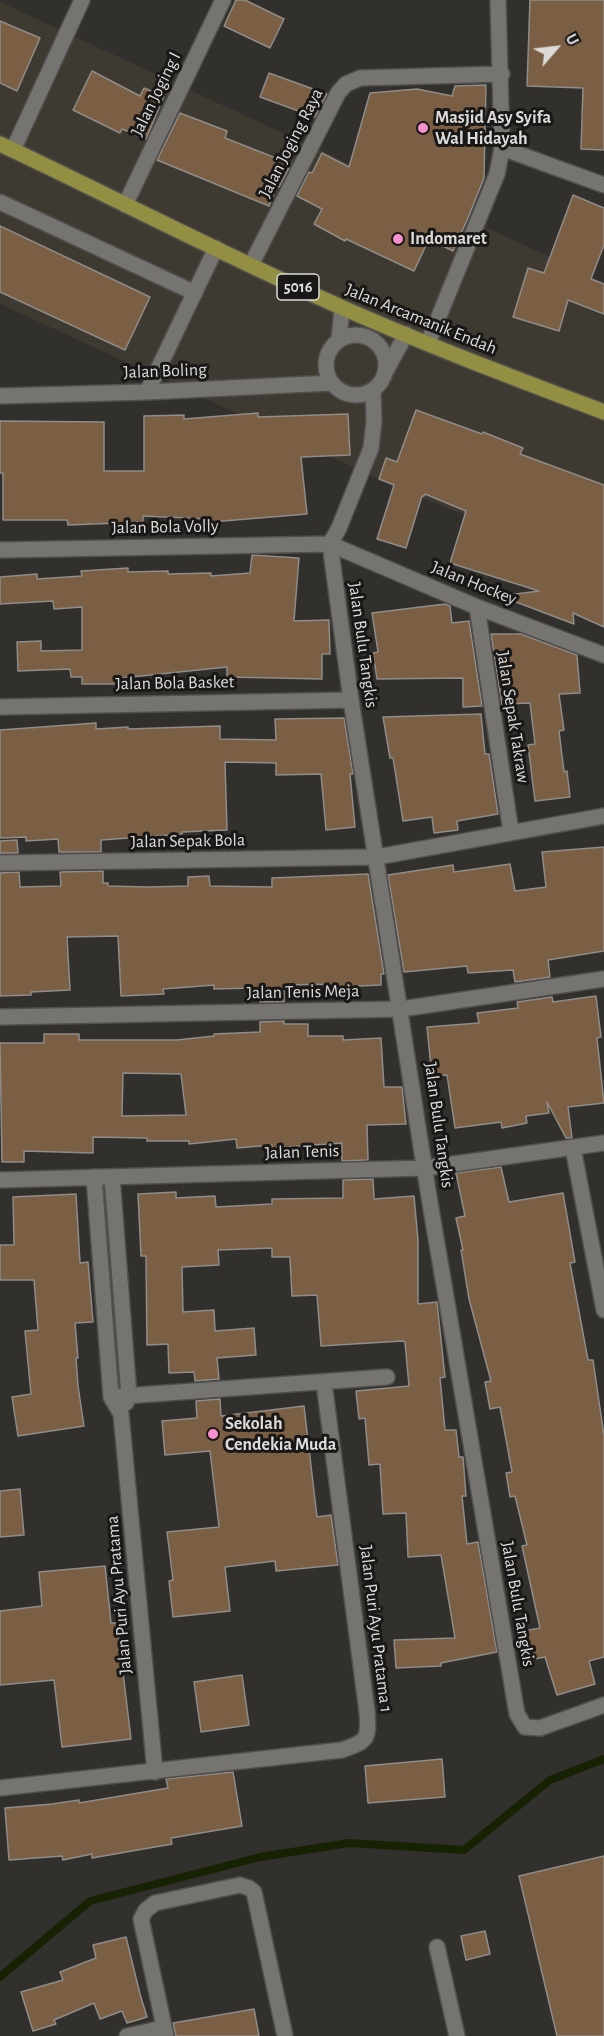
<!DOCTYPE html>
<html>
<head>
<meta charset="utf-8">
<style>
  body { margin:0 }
  #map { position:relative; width:604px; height:2036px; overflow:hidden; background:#32302d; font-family:"Alegreya Sans",sans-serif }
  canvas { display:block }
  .north { position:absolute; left:526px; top:18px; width:60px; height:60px; -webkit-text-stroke:4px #191817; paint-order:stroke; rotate:62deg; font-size:16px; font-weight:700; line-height:24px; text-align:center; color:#dcdbd9 }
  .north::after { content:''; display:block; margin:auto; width:21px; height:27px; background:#dcdbd9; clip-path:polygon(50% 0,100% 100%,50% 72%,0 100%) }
</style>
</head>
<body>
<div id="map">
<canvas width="604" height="2036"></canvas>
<div class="north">U</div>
</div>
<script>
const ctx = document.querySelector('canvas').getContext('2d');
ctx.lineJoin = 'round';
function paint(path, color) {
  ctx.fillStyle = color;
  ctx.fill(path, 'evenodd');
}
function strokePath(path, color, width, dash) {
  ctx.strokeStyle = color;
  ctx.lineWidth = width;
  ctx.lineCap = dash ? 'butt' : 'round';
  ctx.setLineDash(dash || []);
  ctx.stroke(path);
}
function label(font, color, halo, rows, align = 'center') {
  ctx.font = font + ' "Alegreya Sans",sans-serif';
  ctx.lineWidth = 6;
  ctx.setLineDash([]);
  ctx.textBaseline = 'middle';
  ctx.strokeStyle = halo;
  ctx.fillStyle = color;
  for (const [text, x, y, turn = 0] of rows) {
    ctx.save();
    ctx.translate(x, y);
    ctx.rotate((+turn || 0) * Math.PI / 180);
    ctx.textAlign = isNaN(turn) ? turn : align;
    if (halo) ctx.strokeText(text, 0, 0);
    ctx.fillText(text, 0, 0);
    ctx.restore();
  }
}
const built = new Path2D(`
  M0,2l604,280v287l-188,-73 -416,-192z`);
const stream = new Path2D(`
  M0,1977l90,-76 170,-44 89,-14 115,7 86,-70 54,-21`);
const building = new Path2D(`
  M236,0h9l39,19 -14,29 -46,-22z
  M530,0h74v150l-23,-1 2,-61 -56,-2z
  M0,21l40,17 -23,53 -17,-8z
  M92,71l48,25 4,-8 20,8 -18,43 -24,-10 -2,4 -47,-23z
  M269,73l58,21 -12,23 -55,-20z
  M486,85l-2,93 -16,40 -15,33 -24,-12 -15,32 -68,-32 -1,2 -31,-17 8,-15 -25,-13 12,-24 3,1 10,-20 27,14 21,-74 47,-4 35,7 3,-10z
  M180,113l47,18 -2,7 66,26 -12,23 -2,-1 -8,20 -112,-46z
  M573,195l31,13v37l-13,34 13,5v30l-36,-14 -9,31 -46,-14 15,-49 16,5z
  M0,226l150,71 -25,53 -125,-58z
  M416,410l66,24 1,-2 40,16 -3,6 84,31v142l-31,-14 1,11 -74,-28 39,-5 -89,-28 16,-52 -41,-17 -1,2h-2l-16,52 -29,-9 17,-54 -15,-6 7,-21 11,4z
  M258,413v4l90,-3 2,41 -49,2 6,57 -96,8v-3l-68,-3v6l-75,3 -1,-5h-64v-47h-3v-52l104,1v49h40v-55l40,-1v4z
  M252,555l47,3 -5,63 35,-1 1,34h-8v25l-95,-2v-10l-106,11v6h-39v-7h-11l-1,-8 -52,2 -1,-29 24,-1v10l41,-1v-43l-28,2 -1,-8 -53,3v-27l37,-3v5l45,-3 -1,-5 47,-3v4l40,-1v3l43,-1v3l39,-3z
  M445,604l5,2 2,17 17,-2 13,85 -19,1v-29l-86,1 -4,-26 5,-1 -6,-39z
  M491,634h30l56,21 3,38 -21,1 5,36 -5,1 5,41 3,-1 3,26 -35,4 -7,-56 7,-1 -5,-41 -28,1z
  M481,714l4,40h4l9,60 -41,7 1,9 -24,3 -2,-16 -29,4 -10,-63h-3l-7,-41z
  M344,718l9,56h-3l5,53 -29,3 -5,-56 -45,1v-12l-51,-1 2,68 -45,2v2l-81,6v12h-42l-1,-13 -32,2v-4l-26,1v-108l96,-7v6l32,-2v2l92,-3v13l56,1 -1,-21z
  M17,840l1,13h-18v-12z
  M604,847v104l-56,9 2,17 -35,5 -2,-12 -45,3 -1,-7 -63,6 -16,-97 65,-10 1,7 56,-8 5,27 31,-4 -4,-35z
  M103,871v12h5v3l40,1 40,-1v-9l21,-1 1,10 62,1v-9l96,-4 16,100h-3v11l-44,2v-3l-53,1v17h-24v-11h-7v-3l-39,1v-4l-51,4 1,5 -43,2 -3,-60 -51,1 3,53 -39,2v3l-31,1v-123l19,-1 1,15 41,-1 -1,-14z
  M596,996l5,41 -4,1 7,65 -36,4 4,31h-6l-19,-36 2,11 -23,3 1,7 -25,5 -1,-6 -46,6 -8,-53 -15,2 -5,-50 52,-4 -2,-10 41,-5 -1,-6 35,-5 1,5z
  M284,1021v3h24v12h35v4l38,-2 3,49h18l4,37 -39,1 1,35 -26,1v-18l-70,5v-3l-35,3 -1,-9 -47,5v-3h-42v-3l-54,-1v16l-69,-2v11h-22l-2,-119h44v-9h35v6h98l37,-4v-2l46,-2v-10zM123,1073l58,1 5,41 -64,1z
  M501,1167l8,35 54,-9 12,69 -5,1 18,97h5l11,76v221l-15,4 6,23 -38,11 -12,-38 -16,3 -5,-29 16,-3 -18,-82 5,-1 -12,-49 -5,1 -4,-24 6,-1 -12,-65 -10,2 -5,-27 6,-1 -22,-82 -8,-49h2l-7,-32 9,-2 -9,-43z
  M373,1179l1,20 40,-3 4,44v64l19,-2 8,75 -5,1 5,52h11l3,27h4l3,39h-4l5,48 11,-2 19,110 -56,11v3l-45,2 -2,-28 61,-2 -14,-83 -33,2 -2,-44 -23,1 -3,-50 -11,1 -4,-47 -6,1 -3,-28 53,-5 -4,-44 -3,-1 -81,5 -4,-51 -25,1 -2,-39h-18v-9l-54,2 1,15 -37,2 1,45 31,-2 1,21 39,-3 2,27 -39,3 2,21 -24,2 -1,-9 -25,1 -1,-29 -21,1 -1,-89h-5l-3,-62 38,-2v6l39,-2 1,11 56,-3v-5l71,-1v-18z
  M76,1194l4,69 8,-1 5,60 -18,1 3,35h-2l2,28 6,40 -66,10 -6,-39 19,-3 -6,-63 13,-1 -4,-50h-34v-35h14l-1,-48z
  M220,1399l1,17 83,-10 13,111 14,-2 7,50 -62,6 -1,-10 -50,6 5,44 -57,6 -4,-36 4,-1 -6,-48 52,-5 -9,-76 -45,4 -3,-34 35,-3 -1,-17z
  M20,1489l4,46 -24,2v-46z
  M105,1566l6,57h6l14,116 -69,8 -8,-67 -54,5v-74l42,-5 -3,-34z
  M242,1675l7,50 -48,7 -7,-50z
  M442,1759l3,38 -77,6 -3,-37z
  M233,1772l9,54 -71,12 1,6 -80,14v-4l-29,6 -1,-4 -53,4 -4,-52 47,-4 27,-4v3l89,-15 -2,-9z
  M604,1856v180h-47l-38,-160z
  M485,1931l5,23 -24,6 -5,-24z
  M126,1937l14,57 7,23 -20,6 -5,-12 -22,8 -6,-16 -40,17 2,4 -23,7 -12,-39 42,-12 -3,-8 36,-14 -3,-13z
  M254,2009l5,27h-83l-3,-13z`);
const minor = new Path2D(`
  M502,148l102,37
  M13,150l69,-150
  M0,202l195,91
  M125,205l98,-205
  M251,265l87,-172 8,-9 14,-6 142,-4
  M326 365a30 30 0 1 1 60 0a30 30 0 1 1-60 0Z
  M339,339l3,-31
  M428,343l69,-169 5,-26 -4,-148
  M386,371l20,-37
  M373,391l1,30 -3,27 -32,80 -9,16 21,156 78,497 88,517 8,13 15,1 64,-23
  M147,392l69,-144
  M0,396l147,-4 184,-9
  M0,550l330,-6 147,63 127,48
  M477,607l34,225
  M0,707l351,-7
  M0,863l377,-6 227,-41
  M0,1017l401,-8 203,-30
  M573,1148l31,162
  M94,1177l17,220 10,17 34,358
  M112,1177l17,219 -3,7
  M0,1180l425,-12 179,-25
  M111,1397l276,-20
  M0,1788l342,-38c26,-9 27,-11 25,-38l-43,-329
  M437,1947l20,89
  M127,2036l36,-8
  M166,2036l-25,-117 5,-9 9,-7 85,-18 9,3 5,4 31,144`);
const major = new Path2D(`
  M0,144c115,54 227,113 343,164 86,38 174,71 261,104`);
const markers = [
  [423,128,6,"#f790ce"],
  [398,239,6,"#f790ce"],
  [213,1434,6,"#f790ce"]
];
const shields = [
  [298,287,42]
];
const shieldNames = [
  ["5016",298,287]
];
const streetNames = [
  ["Jalan Joging I",156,94,-64],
  ["Jalan Joging Raya",291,143,-63],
  ["Jalan Arcamanik Endah",421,319,22],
  ["Jalan Boling",165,371,-2],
  ["Jalan Bola Volly",165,527,-1],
  ["Jalan Hockey",474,583,22],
  ["Jalan Bulu Tangkis",363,645,82],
  ["Jalan Bola Basket",175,683,-1],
  ["Jalan Sepak Takraw",513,717,81],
  ["Jalan Sepak Bola",188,841,-1],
  ["Jalan Tenis Meja",303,992,-1],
  ["Jalan Bulu Tangkis",439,1125,82],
  ["Jalan Tenis",302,1152,-2],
  ["Jalan Puri Ayu Pratama",119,1595,-95],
  ["Jalan Bulu Tangkis",518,1604,80],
  ["Jalan Puri Ayu Pratama 1",376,1629,83]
];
const poiNames = [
  ["Masjid Asy Syifa",435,118],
  ["Wal Hidayah",435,139],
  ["Indomaret",410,239],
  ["Sekolah",225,1424],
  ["Cendekia Muda",225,1445]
];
paint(built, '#3e3a31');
strokePath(stream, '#172203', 8);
paint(building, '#7b5f44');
strokePath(building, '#8f8c89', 1.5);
strokePath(minor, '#504f4d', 18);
strokePath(major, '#504f4d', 18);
strokePath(minor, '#757470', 15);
strokePath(major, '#928e42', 15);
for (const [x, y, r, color] of markers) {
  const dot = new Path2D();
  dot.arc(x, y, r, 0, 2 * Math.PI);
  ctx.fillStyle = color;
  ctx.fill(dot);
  strokePath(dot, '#191817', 2);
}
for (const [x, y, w] of shields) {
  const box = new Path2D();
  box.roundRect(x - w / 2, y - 13, w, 26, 4.5);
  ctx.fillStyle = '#191817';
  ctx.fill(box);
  strokePath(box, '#dcdbd9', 1.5);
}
label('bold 16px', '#dcdbd9', null, shieldNames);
label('18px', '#dcdbd9', '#191817', streetNames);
label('bold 18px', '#dcdbd9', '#191817', poiNames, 'left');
</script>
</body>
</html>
